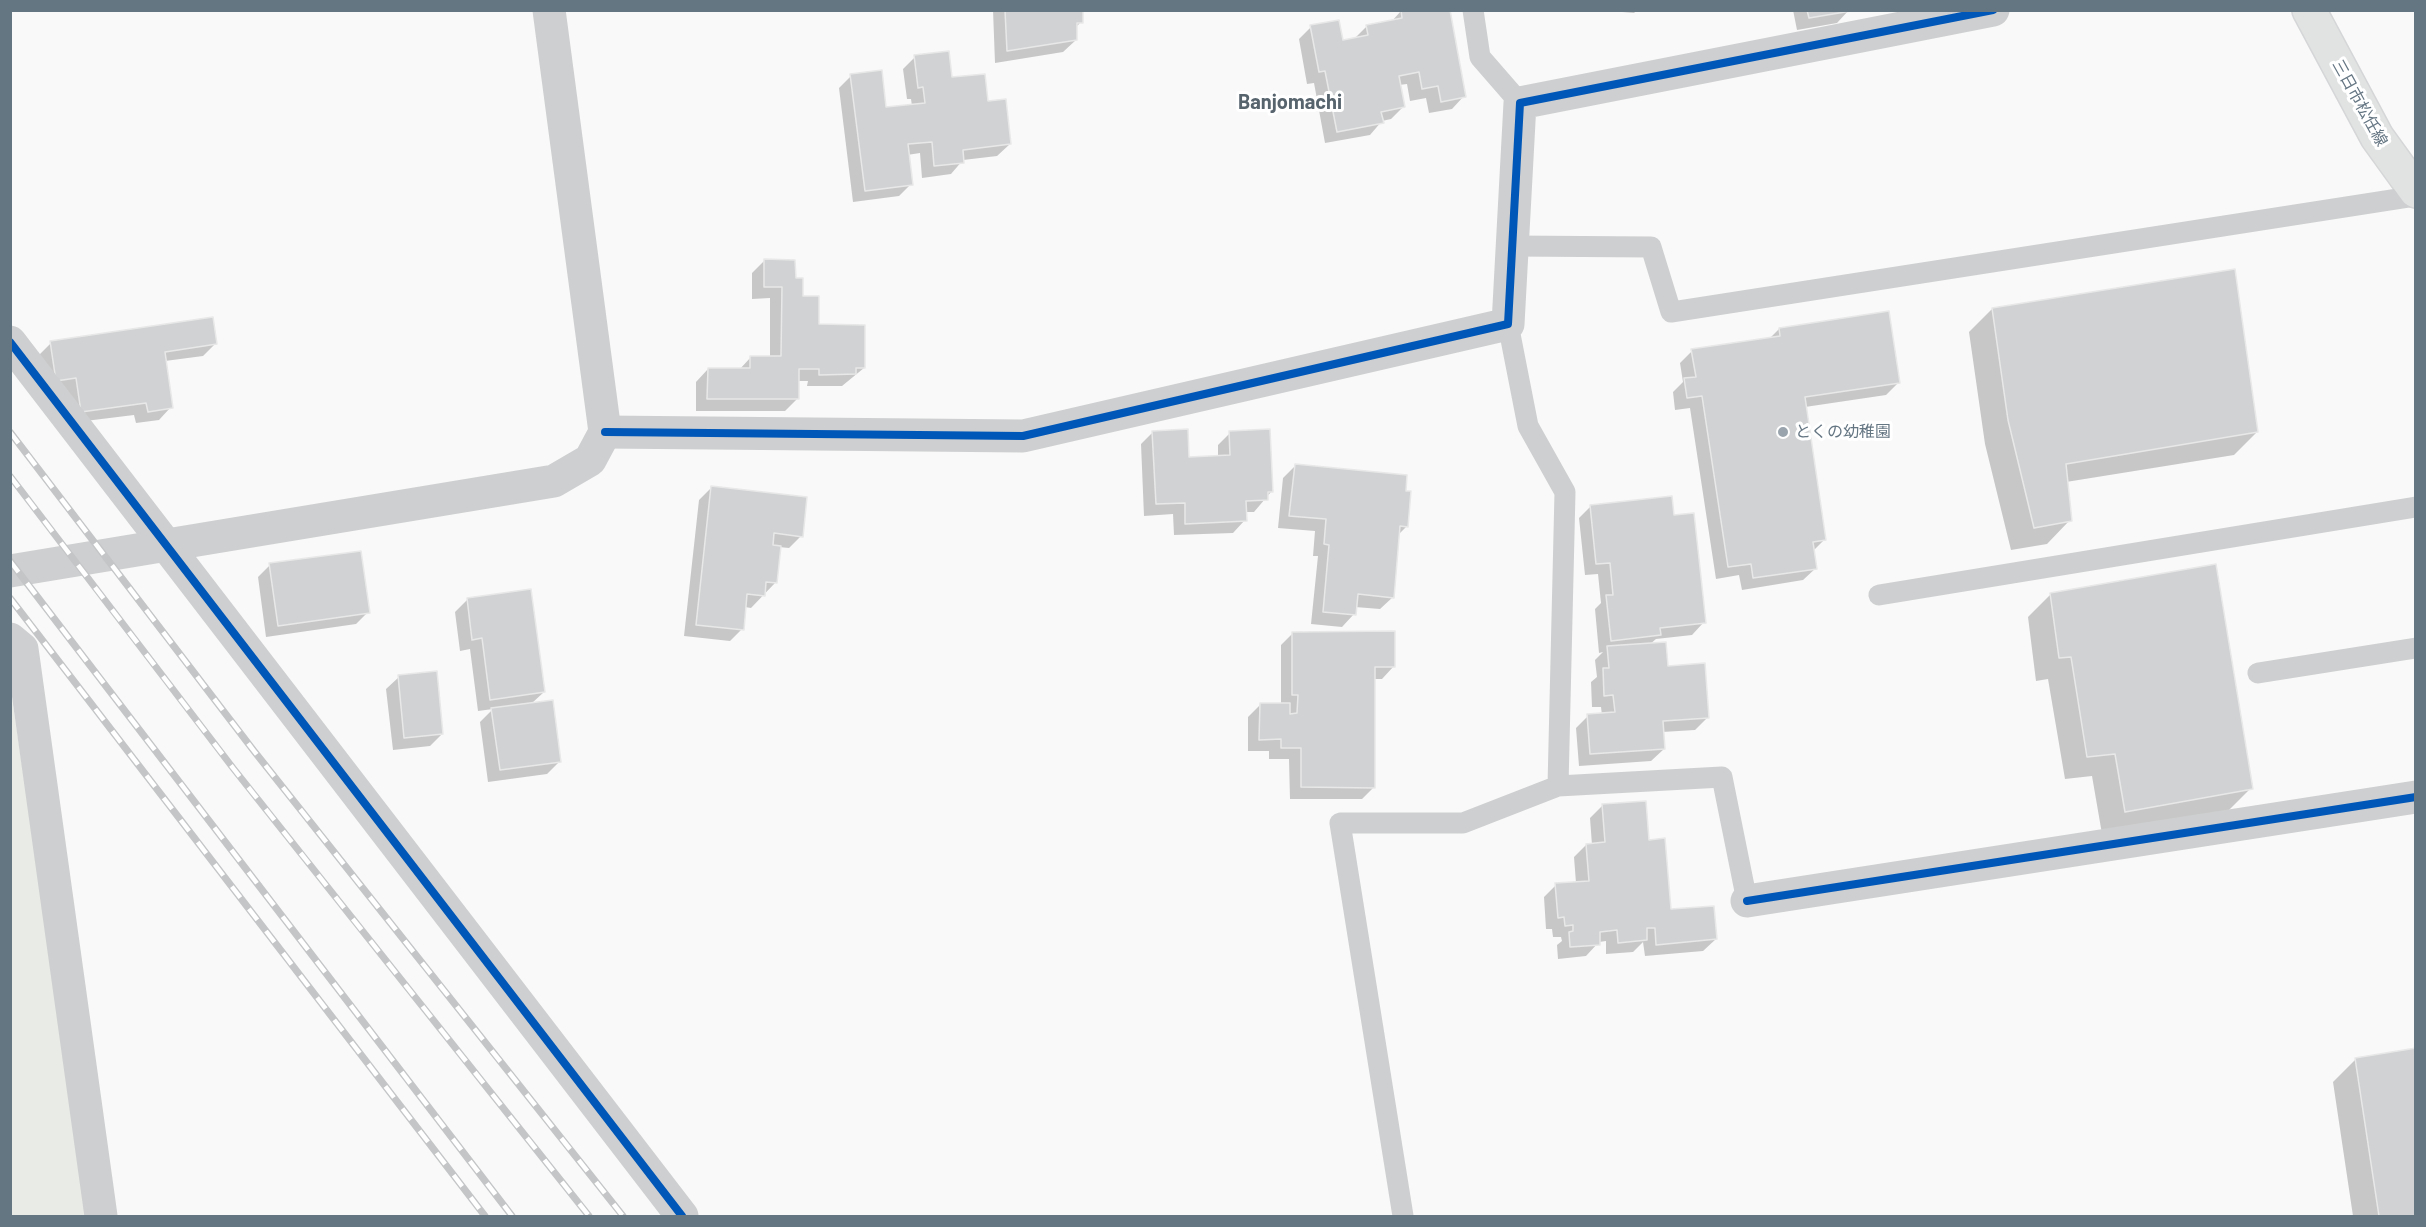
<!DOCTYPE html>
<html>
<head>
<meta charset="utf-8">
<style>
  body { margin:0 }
  #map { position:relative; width:2426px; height:1227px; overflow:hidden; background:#f9f9f9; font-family:Barlow,sans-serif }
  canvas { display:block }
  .frame { position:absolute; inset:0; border:12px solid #657683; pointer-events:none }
</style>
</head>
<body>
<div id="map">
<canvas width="2426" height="1227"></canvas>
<div class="frame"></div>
</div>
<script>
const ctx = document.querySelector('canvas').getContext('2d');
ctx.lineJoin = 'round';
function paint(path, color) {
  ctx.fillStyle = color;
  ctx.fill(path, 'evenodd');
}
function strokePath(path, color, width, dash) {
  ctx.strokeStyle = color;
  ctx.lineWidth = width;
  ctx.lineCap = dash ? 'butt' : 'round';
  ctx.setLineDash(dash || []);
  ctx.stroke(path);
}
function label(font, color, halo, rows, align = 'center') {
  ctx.font = font + ' Barlow,"Noto Sans JP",sans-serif';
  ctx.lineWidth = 6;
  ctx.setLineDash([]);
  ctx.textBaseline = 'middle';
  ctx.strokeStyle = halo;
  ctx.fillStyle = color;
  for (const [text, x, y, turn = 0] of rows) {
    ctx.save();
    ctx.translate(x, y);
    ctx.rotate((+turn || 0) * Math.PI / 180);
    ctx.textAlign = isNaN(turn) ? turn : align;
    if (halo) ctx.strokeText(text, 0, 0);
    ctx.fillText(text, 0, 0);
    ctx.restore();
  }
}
const green = new Path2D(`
  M11,691l78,525h-78z`);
const shadow = new Path2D(`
  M993,10h87l1,12 -6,6 1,12 -13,12 -68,11z
  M1600,10h37l-3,3z
  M1793,10h56l-12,13 -40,7z
  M1401,11l63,85 -12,13 -23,4 -3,-15 -16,3 -3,-17 -8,1 4,22 -12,12 -9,2 -12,14 -45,8 -11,-60 -7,1 -8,-45 12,-12 31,15 12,-3 13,-13 24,-4z
  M915,57l72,46 23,41 -13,12 -34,4 -12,14 -29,4 -2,-25 -13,2 4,29 -12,12 -46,6 -14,-114 12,-12 33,33 28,-3 -1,-7h-4l-4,-30z
  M764,261l30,18 7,18 17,29 46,42 -22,18h-35l1,-5h-10l-1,18 -12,12h-89v-29l12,-13 31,1 12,-13h19v-59l-18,1v-26z
  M1992,309l265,123 -23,23 -168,27 4,38 -23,24 -36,6 -26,-106 -16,-112z
  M1779,329l119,54 -12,12 -81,12 20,132 -12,12 3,17 -13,12 -61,10 -3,-15 -23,4 -26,-171 -15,2 -2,-18 10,-10 -3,-19 12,-12 77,-12z
  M51,343l164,1 -12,12 -38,5 6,46 -12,13 -23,3 -2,-8 -65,8 -30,-68z
  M1153,432l35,27 30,-2v-12l12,-12 41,59 -17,20h-9v8l-12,13 -59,2 -1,-21 -29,2 -3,-72z
  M1295,466l112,60 -9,9 -5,62 -13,12 -25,-2 -1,7 -12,13 -31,-3 7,-68h-5l2,-25 -37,-3 5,-50z
  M711,488l90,48 -12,12 -10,-1 -4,36 -24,25 -6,-1 -3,22 -12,12 -46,-5 15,-136z
  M1591,506l82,11 31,105 -12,13 -36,4 -7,6 58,73 -12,12 -33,2 2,17 -13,12 -72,5 -3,-38 12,-12 14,-1 -1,-8h-9l-1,-25 6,-5 -2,-17 8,-8 -4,1 -4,-44 6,-6 -3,-29 -13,1 -6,-57z
  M270,565l98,47 -12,12 -90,13 -8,-60z
  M2051,594l200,194 -23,23 -126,23 -10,-58 -27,3 -17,-100 -12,2 -8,-64z
  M467,600l77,92 -13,12 28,58 -12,12 -59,8 -8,-60 13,-13 -15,2 -8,-62 -10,2 -5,-39z
  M1293,633l101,33 -12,13h-8v108l-12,12h-72l-1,-40h-20v-8h-21v-34l12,-12h21v-60z
  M399,677l43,57 -12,12 -37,4 -7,-61z
  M1602,806l46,35 21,70 47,28 -13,12 -58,5 -2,-14 -10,10 -27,2v-13l-7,1 -13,14 -28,3 -1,-14 5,-4 -1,-4h-8l-1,-8h-6l-2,-32 12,-12 20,-2 -2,-26 12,-12h6l-2,-27z
  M2416,1050v166h-63l-20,-134 23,-23z`);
const building = new Path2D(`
  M1005,10h78v13h-6v17l-70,11z
  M1401,10h49l16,87 -25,5 -3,-16 -16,3 -3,-17 -20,4 6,31 -24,5 3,11 -47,9 -12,-61 -6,1 -9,-47 29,-5 4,20 25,-5 -2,-10 36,-7z
  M1807,10h44v1l-42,7z
  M949,51l3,26 33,-3 3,27 18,-2 5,45 -48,6 1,13 -30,3 -2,-24 -24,2 5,41 -48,6 -15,-117 32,-4 4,37 39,-4 -2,-16 -5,1 -4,-33z
  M764,259l31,1 1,18h7v18h16v28l46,1v43h-9v6l-37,1v-6h-20v30h-92l1,-31h42v-12h31l1,-69h-18z
  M2235,269l23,163 -192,32 6,57 -38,7 -26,-108 -16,-112z
  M1889,311l11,72 -95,14 21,143 -13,2 4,27 -64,9 -2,-14 -23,3 -26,-171 -15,2 -3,-20 12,-1 -5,-28 89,-13 -1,-8z
  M213,317l4,27 -52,8 8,56 -25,4 -2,-9 -65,9 -5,-34 -20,3 -6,-40z
  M1188,429l1,28 41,-2 -1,-24 41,-2 3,63h-5v8l-22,1 1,20 -62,3v-21l-29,1 -4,-73z
  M1295,464l112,11 -1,16h5l-3,36 -8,-1 -6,72 -36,-4 -2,21 -33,-3 6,-67 -5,-1 2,-25 -37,-3z
  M711,486l96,11 -4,40 -29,-4 -1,12 8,1 -4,37 -11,-1 -1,14 -18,-2 -3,36 -48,-5z
  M1672,496l2,19 20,-2 12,110 -46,5 1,7 -50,6 -5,-46h7l-3,-32 -14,1 -6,-59z
  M361,551l9,62 -92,13 -9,-63z
  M2216,564l37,225 -128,23 -10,-58 -28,3 -16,-100 -12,1 -9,-65z
  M531,589l14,103 -55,8 -8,-62 -10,2 -5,-42z
  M1395,631v36h-20v121l-74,-1v-39h-20v-9l-22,1 1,-37h30v11l7,-1 1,-18h-6v-63z
  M1666,642l2,24 37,-3 4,55 -46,3 2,28 -75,5 -3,-40 28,-2 -2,-17 -9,1 -1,-28h6l-2,-22z
  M437,671l6,63 -39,4 -6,-63z
  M553,700l8,62 -61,8 -9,-62z
  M1646,801l3,39 16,-2 6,71 43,-3 3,33 -61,6 -1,-17h-8v12l-29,3 -1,-13 -17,2v13l-30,2 -1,-15 4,-1v-6l-8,1 -1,-9 -6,1 -3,-35 34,-2 -3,-37 19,-2 -3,-38z
  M2416,1048v168h-37l-24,-158z`);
const service = new Path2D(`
  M1473,10l7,47 40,46
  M1513,246l138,1 20,65 745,-116
  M1879,595l537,-88
  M2258,673l158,-25
  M1558,786l164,-9 25,124
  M1403,1216l-63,-393h123l95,-37 7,-294 -37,-66 -20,-102`);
const minor = new Path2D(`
  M10,342l672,874
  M605,432l418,4 485,-112 12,-221 473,-93
  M10,639l12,10 79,567
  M1747,901l669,-104`);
const tertiary = new Path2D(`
  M10,571l544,-90 36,-21 15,-28 -56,-422`);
const secondary = new Path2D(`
  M2309,10l68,127 39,54`);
const rail = new Path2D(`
  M10,432l244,319 369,465
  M10,476l223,292 356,448
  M10,561l502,655
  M10,598l475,618`);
const cycleway = new Path2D(`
  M10,342l672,874
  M605,432l418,4 485,-112 12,-221 473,-93
  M1747,901l669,-104`);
const markers = [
  [1783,432,6,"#99a4ac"]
];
const streetNames = [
  ["三日市松任線",2360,103,61]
];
const poiNames = [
  ["とくの幼稚園",1795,432]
];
const quarterNames = [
  ["Banjomachi",1290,102]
];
paint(green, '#e8ebe6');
paint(shadow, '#0003');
paint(building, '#d0d2d3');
strokePath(building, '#e8e8e8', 1.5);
strokePath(secondary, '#d5d6d7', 36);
strokePath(service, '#cecfd0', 21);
strokePath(minor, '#cecfd0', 33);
strokePath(tertiary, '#cecfd0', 33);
strokePath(secondary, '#e1e2e2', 33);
strokePath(rail, '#c3c5c6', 7);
strokePath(rail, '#fff', 4.5, [14]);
strokePath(cycleway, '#0057b8', 8);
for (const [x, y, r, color] of markers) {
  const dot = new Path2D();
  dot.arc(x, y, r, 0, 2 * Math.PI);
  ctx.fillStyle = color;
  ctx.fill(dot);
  strokePath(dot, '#fff', 2);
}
label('16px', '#657683', '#fff', streetNames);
label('16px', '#657683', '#fff', poiNames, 'left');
label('bold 20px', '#57646e', '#fff', quarterNames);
</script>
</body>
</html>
